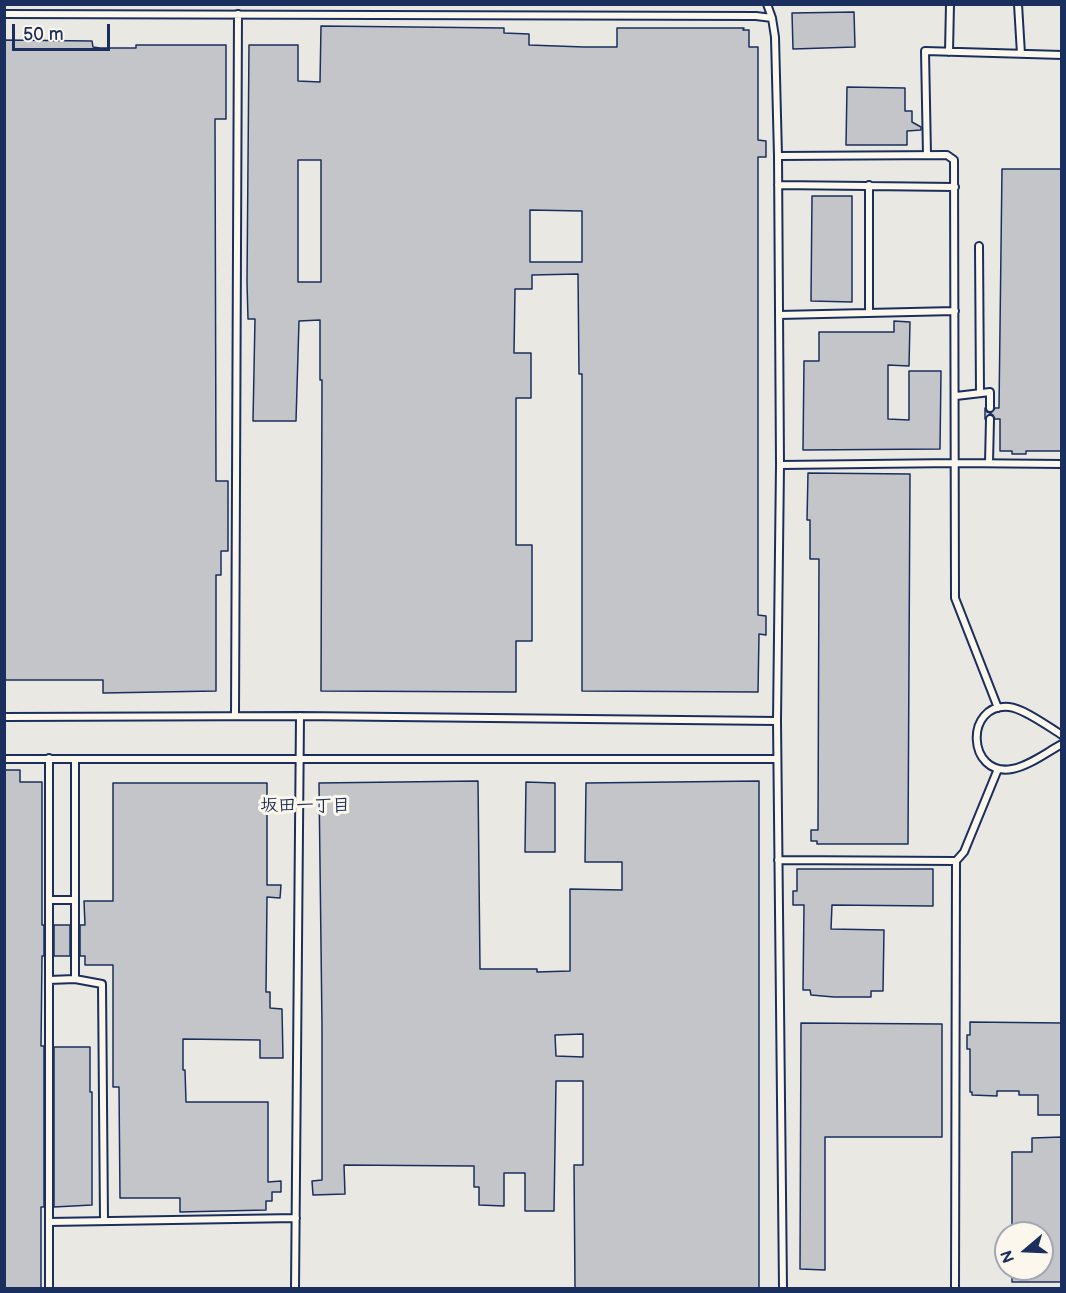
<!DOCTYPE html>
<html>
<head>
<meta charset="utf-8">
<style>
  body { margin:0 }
  #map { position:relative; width:1066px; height:1293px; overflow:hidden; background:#fbf7ec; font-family:"Balsamiq Sans",sans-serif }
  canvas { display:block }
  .frame { position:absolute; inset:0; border:6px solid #1b2f5e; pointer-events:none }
  .north { position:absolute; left:994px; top:1221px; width:60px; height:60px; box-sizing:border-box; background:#fbf7ec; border:2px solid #a1a7b3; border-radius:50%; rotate:251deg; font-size:16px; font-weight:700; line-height:24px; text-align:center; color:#1b2f5e }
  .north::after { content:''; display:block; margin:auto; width:21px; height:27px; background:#1b2f5e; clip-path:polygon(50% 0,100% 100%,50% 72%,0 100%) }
  .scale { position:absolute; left:12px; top:24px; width:98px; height:27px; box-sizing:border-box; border:3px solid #1b2f5e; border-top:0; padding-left:8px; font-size:18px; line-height:21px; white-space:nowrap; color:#1b2f5e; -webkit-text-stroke:4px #fbf7ec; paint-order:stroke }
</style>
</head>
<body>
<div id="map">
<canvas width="1066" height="1293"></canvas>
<div class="frame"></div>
<div class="north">N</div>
<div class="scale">50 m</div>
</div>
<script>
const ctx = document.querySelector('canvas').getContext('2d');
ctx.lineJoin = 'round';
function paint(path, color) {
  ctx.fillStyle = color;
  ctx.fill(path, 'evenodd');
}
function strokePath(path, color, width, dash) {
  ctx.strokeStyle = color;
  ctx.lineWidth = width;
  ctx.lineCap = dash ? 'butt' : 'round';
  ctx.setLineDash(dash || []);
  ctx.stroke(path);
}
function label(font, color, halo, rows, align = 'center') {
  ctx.font = font + ' "Balsamiq Sans","Klee One",sans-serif';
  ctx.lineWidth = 6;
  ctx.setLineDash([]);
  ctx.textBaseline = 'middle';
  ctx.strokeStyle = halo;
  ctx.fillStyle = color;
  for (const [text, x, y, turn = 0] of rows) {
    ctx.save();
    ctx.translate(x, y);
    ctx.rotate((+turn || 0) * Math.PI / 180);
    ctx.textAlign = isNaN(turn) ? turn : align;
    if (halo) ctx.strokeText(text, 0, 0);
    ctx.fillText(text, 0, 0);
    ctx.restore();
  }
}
const built = new Path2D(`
  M5,5h1056v1283h-1056zM1006,1233h36v36h-36z`);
const building = new Path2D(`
  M854,12l1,35 -62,2 -1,-36z
  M321,26l183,2v5l25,1v11l55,2h33v-19h127l-1,2h6v17h9v93l8,1v16h-8v458l8,1v19l-7,-1 -1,58 -176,-1v-317h-3l-1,-100 -46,1v14h-17l-1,64h17v45h-15v147h16v96h-16v51l-195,-1 1,-311h-2v-60l-21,1 -3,100h-43l2,-102h-7l-1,-37 2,-237h49v36l22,1zM298,160h23v122h-23zM530,210l52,1v51h-52z
  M4,40l88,1 1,6 7,1h36v-3h90v74h-11l1,362h12v70h-7v24h-5v116l-113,2v-13h-99z
  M847,87l58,1v23h7v11l9,5v3l-14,1v14h-61z
  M1002,169h60v282h-36v3h-14v-3h-12v-32h-5l-2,-4 -3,-1 -5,5v-11l2,4 4,1 4,-5h4z
  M812,196h40v106l-41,-1z
  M894,321l16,1 -1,44 -21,-1v54l21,1v-49h32l-1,78 -137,1 1,-89h15v-29h75z
  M808,473l102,1 -2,370h-91v-3h-6v-11h7l1,-271h-9v-39h-3z
  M5,770h15v12h22v143h2v31h-2l-1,90h3v161h-3v81h-37z
  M478,781l2,188h57v3l33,-1v-82l52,1v-28h-37l1,-79 173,-2v507h-184l-1,-123h9v-84h-27l-2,130h-29v-38h-21v33l-25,-1v-18h-5v-21l-130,-1 1,29 -32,1 -1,-14 10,-1v-154l-3,-243zM583,1034v23l-27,-1 -1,-21z
  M526,782l29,1v69h-30z
  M113,783h154v102h14l-1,13 -13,-1 -1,95h4v16l12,1 1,49h-23v-18l-77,-1v31h2l1,32h82v80l13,-1v11h-9v9h-6v9l-86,2v-14h-60l-1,-111h-6v-122h-28v-9h-5v-31h5l-1,-24h29z
  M797,869h136v37l-101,-1 -1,24 53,1 -1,61h-12v6h-37l-23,-2 -1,-5h-7l1,-85h-11v-14h4z
  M54,925h16v31h-16z
  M970,1022l92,1v92h-24v-20h-19v-4h-22v5l-25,-1v-3h-2v-43h-3v-14h3z
  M801,1023l141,1v113h-117v133l-25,-1z
  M54,1047h36v45h2v113l-38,2z
  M1062,1137v145h-50v-13h30v-36h-30v-81h20v-14z`);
const service = new Path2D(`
  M767,4l5,14 3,19 3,119 2,309 -3,256 6,567
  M1018,4l3,50
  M4,14l752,2 16,2
  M949,52l1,-48
  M927,155l-2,-104 137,4
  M778,156l169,-1 7,5 1,438 43,110
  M778,185l177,2
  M979,246l1,147
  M869,313v-128
  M779,315l176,-4
  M956,396l34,-4v16
  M989,463l1,-44
  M780,465l176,-2 106,1
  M235,716l3,-702
  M4,717l296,-1 477,5
  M1062,735c-13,-8 -39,-27 -53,-28 -45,-4 -42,70 3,62 17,-3 35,-17 50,-25
  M49,758v530
  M4,759h773
  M75,759v220
  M778,860l178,1
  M49,900h26
  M49,980l26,-1 27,5 2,236
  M49,1222l247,-4
  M295,1288l5,-572
  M955,1288l1,-427 8,-9 34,-83`);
const neighbourhoodNames = [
  ["坂田一丁目",305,806]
];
paint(built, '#eae8e2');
paint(building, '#c3c5c9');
strokePath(building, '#1b2f5e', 1.5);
strokePath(service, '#1b2f5e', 10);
strokePath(service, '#fbf7ec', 6);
label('bold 18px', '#1b2f5e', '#fbf7ec', neighbourhoodNames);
</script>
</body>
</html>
